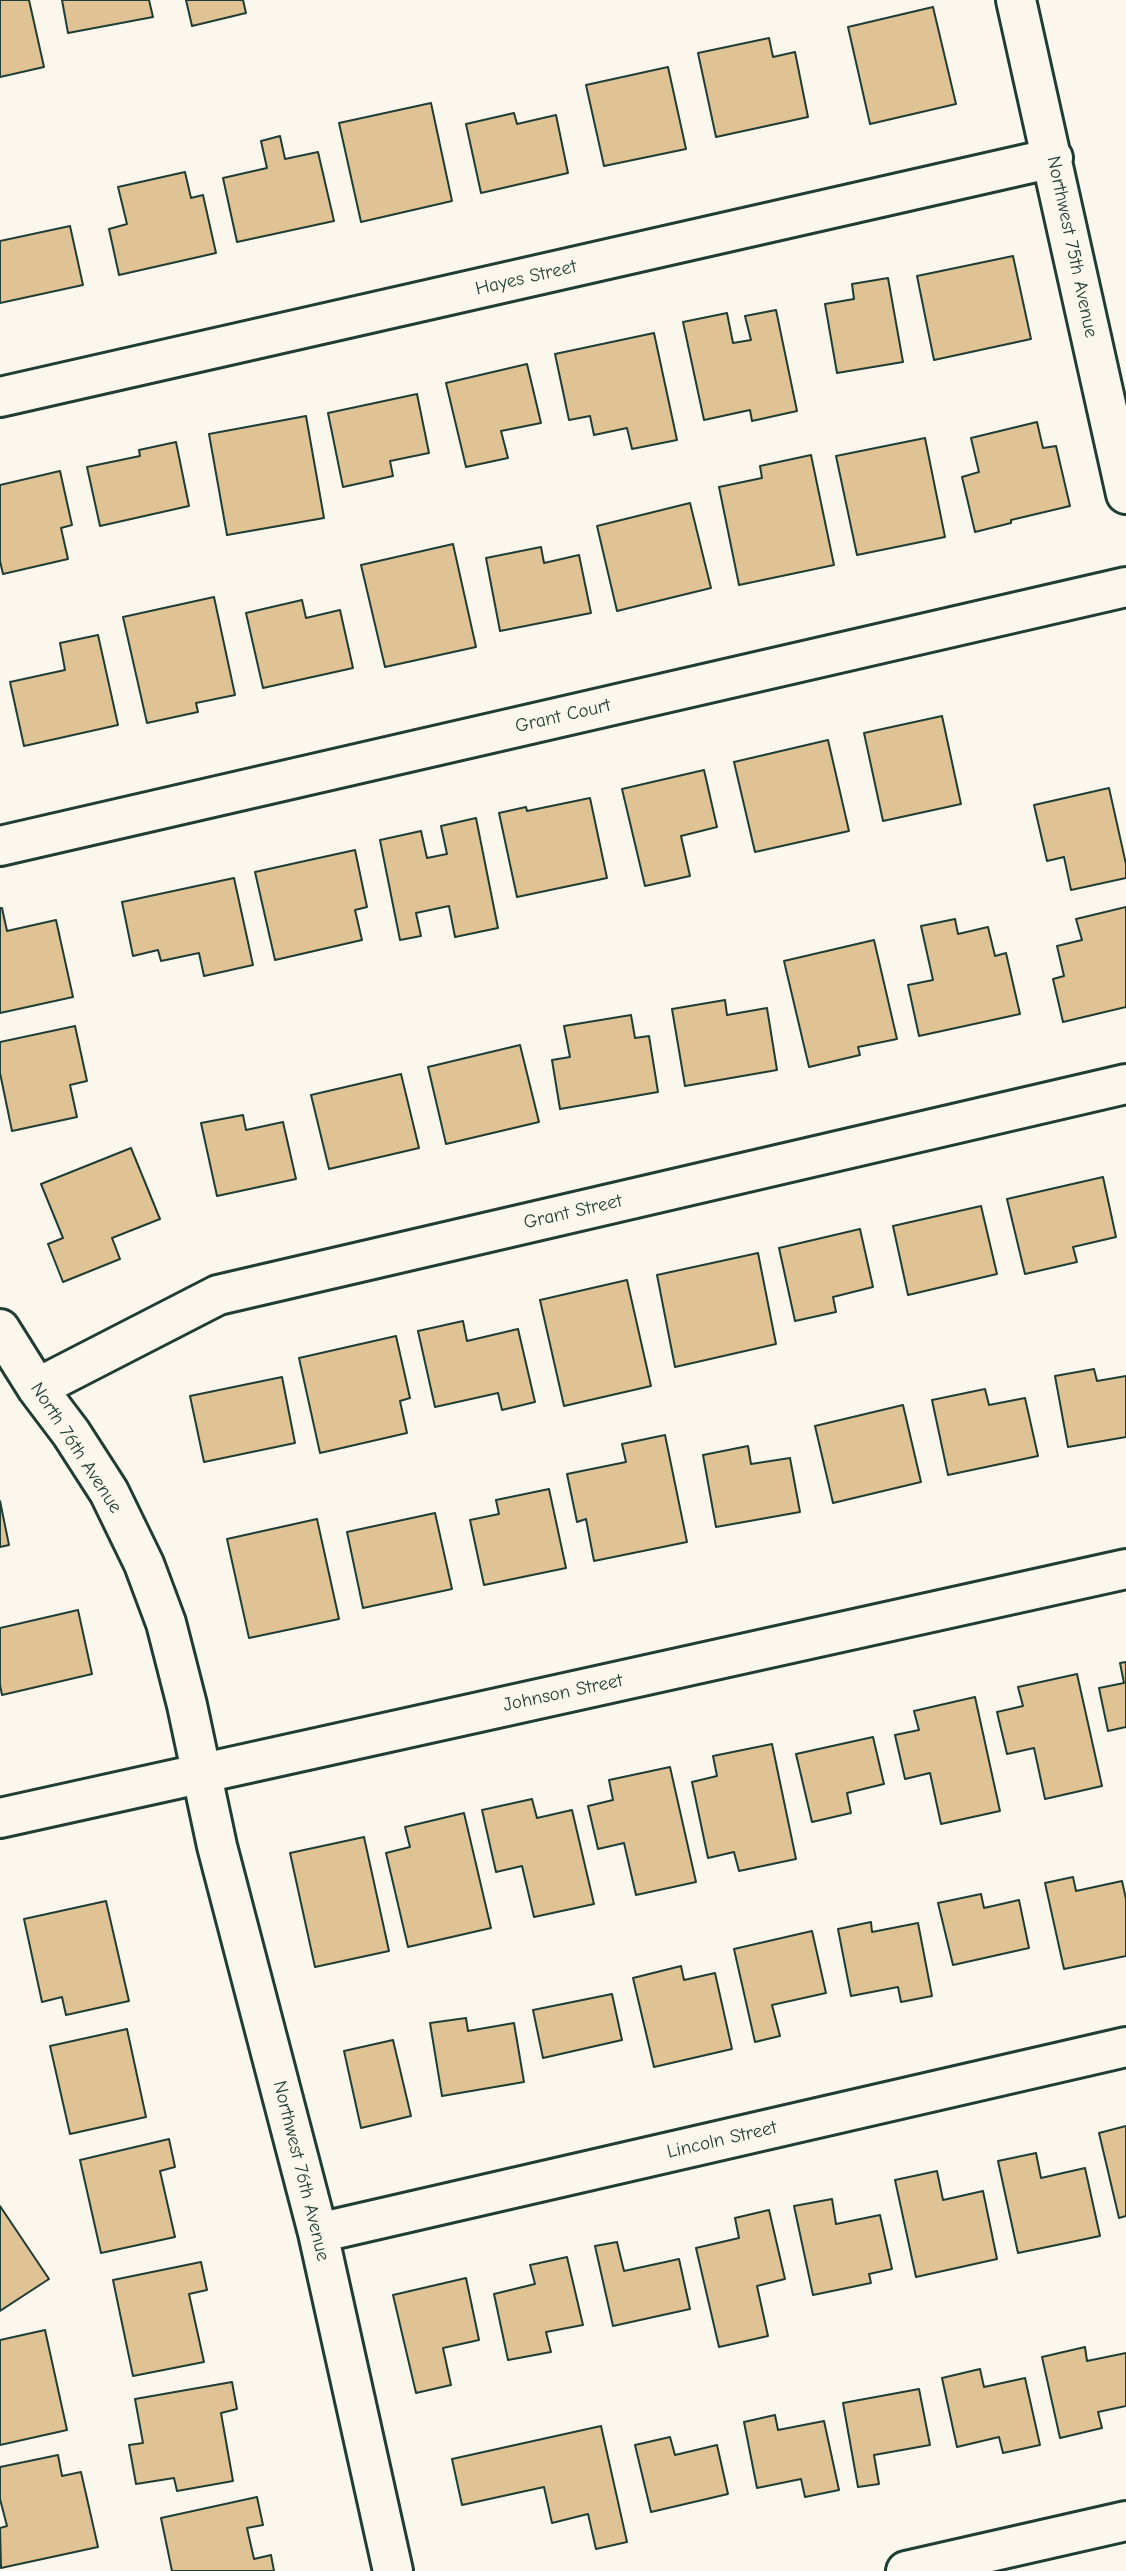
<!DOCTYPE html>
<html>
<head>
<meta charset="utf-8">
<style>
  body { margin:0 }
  canvas { display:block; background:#fbf7ec }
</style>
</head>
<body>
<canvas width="1126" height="2571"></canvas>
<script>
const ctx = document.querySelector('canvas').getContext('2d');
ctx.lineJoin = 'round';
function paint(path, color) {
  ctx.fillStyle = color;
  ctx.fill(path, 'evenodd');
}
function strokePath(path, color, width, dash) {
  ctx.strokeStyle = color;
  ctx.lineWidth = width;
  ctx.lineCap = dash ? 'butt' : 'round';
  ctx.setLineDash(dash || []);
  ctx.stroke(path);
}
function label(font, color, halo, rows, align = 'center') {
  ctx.font = font + ' "Comic Neue",sans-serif';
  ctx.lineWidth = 5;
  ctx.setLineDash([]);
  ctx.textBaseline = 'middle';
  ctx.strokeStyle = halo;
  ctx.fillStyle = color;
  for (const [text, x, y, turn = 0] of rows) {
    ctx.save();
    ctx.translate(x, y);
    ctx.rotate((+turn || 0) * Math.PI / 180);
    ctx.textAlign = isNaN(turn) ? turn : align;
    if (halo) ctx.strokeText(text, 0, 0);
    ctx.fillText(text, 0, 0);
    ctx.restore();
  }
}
const building = new Path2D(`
  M0,0h29l15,67 -44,10z
  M62,0h87l4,17 -85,16z
  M186,0h57l3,13 -54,13z
  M933,7l23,97 -86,20 -22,-97z
  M769,38l4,19 22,-5 13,65 -92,20 -18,-84z
  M668,67l18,82 -82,17 -18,-81z
  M431,103l21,98 -91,21 -22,-99z
  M514,113l3,11 39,-9 12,58 -87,20 -15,-69z
  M280,136l5,23 33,-7 16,69 -97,21 -14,-64 44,-10 -6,-27z
  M185,172l6,26 12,-3 13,58 -97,22 -10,-46 18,-5 -9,-37z
  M70,226l13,59 -83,18v-62z
  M1013,256l18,83 -97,21 -17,-84z
  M888,278l15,84 -66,11 -12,-69 29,-5 -2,-15z
  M776,310l21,101 -45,10 -2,-11 -46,10 -21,-98 44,-9 6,30 18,-3 -6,-24z
  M654,333l23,107 -45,9 -5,-21 -33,7 -4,-19 -21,4 -14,-66z
  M527,364l14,59 -40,8 7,27 -42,9 -20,-84z
  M417,394l12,59 -39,8 3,15 -50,11 -15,-74z
  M306,416l18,102 -97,17 -18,-101z
  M1037,422l6,26 13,-2 14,60 -59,14v3l-36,9 -13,-55 17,-5 -8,-34z
  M925,438l20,99 -88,18 -21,-99z
  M176,442l13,64 -89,20 -13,-59 53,-11 -1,-6z
  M811,455l23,110 -95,20 -20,-98 43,-9 -2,-12z
  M60,471l12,54 -11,3 7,31 -65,15 -3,-13v-76z
  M690,503l21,85 -94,23 -20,-85z
  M453,544l23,103 -91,20 -24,-102z
  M541,547l3,16 35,-8 12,58 -91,18 -14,-73z
  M214,597l21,98 -39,8 2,9 -51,11 -24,-106z
  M302,600l4,18 34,-8 13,58 -90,20 -17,-75z
  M98,635l20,90 -94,21 -14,-64 55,-12 -5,-27z
  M942,716l19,88 -78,17 -19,-88z
  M828,740l21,91 -94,21 -21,-90z
  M704,770l13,57 -36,9 9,40 -45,10 -23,-97z
  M1109,788l17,76v14l-55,12 -7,-33 -17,4 -13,-56z
  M590,798l17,80 -90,19 -18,-84 27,-6 1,4z
  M476,818l22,110 -43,9 -6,-31 -33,7 5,23 -21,4 -20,-100 41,-9 6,27 20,-4 -6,-28z
  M355,850l12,57 -12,3 7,30 -87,20 -20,-88z
  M234,878l19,87 -49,11 -5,-23 -38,8 -3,-11 -25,6 -11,-54z
  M1126,907v100l-63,15 -10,-43 11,-3 -7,-30 25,-6 -6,-21z
  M0,908h2l5,23 49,-11 17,77 -73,16z
  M955,919l3,15 30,-7 7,29 11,-3 14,61 -101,22 -11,-51 25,-5 -12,-54z
  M874,940l23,99 -39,8 2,8 -51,12 -25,-106z
  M725,1000l2,15 40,-7 10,62 -92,16 -13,-77z
  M631,1015l4,23 14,-2 9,56 -98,17 -8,-49 18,-3 -6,-31z
  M75,1026l12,55 -17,4 7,32 -65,14 -12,-58v-31z
  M520,1045l19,77 -93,22 -18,-77z
  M401,1074l18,74 -90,21 -18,-74z
  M243,1115l3,15 37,-8 13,57 -79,17 -16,-73z
  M131,1148l29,71 -48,19 8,21 -57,23 -15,-38 15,-6 -22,-54z
  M1103,1177l13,60 -43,10 4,15 -52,12 -18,-75z
  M981,1206l16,68 -89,21 -15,-69z
  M860,1229l13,58 -40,10 3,15 -41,9 -16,-73z
  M758,1253l18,91 -101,23 -18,-92z
  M627,1280l24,106 -87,20 -24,-106z
  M463,1321l4,20 51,-12 17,73 -33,8 -4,-17 -63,14 -17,-76z
  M396,1336l14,62 -10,3 7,32 -87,20 -21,-95z
  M1094,1369l3,12 29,-5v61l-58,10 -13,-71z
  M282,1377l13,66 -91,19 -14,-66z
  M985,1389l4,16 36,-7 13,58 -90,19 -16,-75z
  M903,1405l18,77 -88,21 -18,-77z
  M665,1435l22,107 -93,19 -8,-42 -9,3 -10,-48 59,-12 -4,-18z
  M748,1446l3,18 39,-6 10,54 -84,15 -13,-72z
  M549,1489l17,79 -82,17 -14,-65 29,-6 -3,-14z
  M0,1501l9,44 -9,2z
  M435,1513l17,76 -89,19 -16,-76z
  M317,1519l22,100 -90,19 -22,-99z
  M78,1610l14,64 -90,21 -2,-10v-57z
  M1126,1662v65l-18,4 -9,-43 25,-5 -4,-20z
  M1077,1674l25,112 -57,13 -11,-51 -27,6 -10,-42 26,-6 -5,-19z
  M975,1697l25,114 -59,13 -11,-51 -25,6 -10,-44 24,-5 -5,-19z
  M873,1737l11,47 -37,9 4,20 -39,9 -16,-68z
  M772,1744l24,115 -57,12 -5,-19 -26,6 -16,-76 25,-6 -4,-20z
  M670,1767l26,115 -60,13 -12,-52 -26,6 -10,-43 25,-6 -4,-20z
  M532,1799l5,19 35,-8 22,94 -60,13 -12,-51 -26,6 -14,-62z
  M464,1813l27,115 -83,19 -22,-94 24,-6 -5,-20z
  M364,1837l25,114 -74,16 -25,-114z
  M1073,1877l3,14 46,-10 4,18v57l-62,13 -19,-86z
  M981,1894l3,14 35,-8 10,48 -76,17 -15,-62z
  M106,1901l23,100 -63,14 -4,-18 -20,5 -18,-83z
  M871,1922l1,10 46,-9 14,73 -31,6 -3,-15 -47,9 -13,-67z
  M812,1931l14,62 -54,12 8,31 -25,6 -21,-93z
  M681,1966l3,14 31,-7 17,76 -78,18 -21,-89z
  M612,1994l10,46 -79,18 -10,-48z
  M466,2018l2,13 46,-8 10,59 -82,14 -12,-73z
  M127,2029l19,88 -76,17 -20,-88z
  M393,2040l18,76 -50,12 -17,-77z
  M1126,2126v90l-7,2 -20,-85z
  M169,2139l6,28 -15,4 15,66 -74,16 -21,-93z
  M1036,2153l5,25 44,-10 15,68 -82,17 -20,-92z
  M937,2171l6,29 40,-9 14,68 -81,18 -21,-97z
  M832,2199l4,25 44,-9 12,54 -23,5 2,9 -58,12 -19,-89z
  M0,2206l49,73 -49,32z
  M769,2210l16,69 -28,7 11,50 -49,11 -23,-99 43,-10 -4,-20z
  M617,2242l7,29 55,-12 11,50 -77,17 -18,-80z
  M567,2257l16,68 -37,7 5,20 -43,8 -14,-66 41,-10 -5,-19z
  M201,2262l6,28 -18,4 15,68 -71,14 -20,-96z
  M466,2278l13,62 -36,8 8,37 -35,8 -23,-98z
  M45,2330l22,100 -67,15v-105z
  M1085,2347l2,14 39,-8v53l-28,6 4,16 -42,10 -18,-81z
  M980,2369l4,18 41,-9 15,67 -37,8 -4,-16 -42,10 -15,-69z
  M232,2382l5,27 -16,4 12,68 -56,10 -3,-13 -38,6 -7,-39 14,-2 -8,-44z
  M919,2389l11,56 -56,10 5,29 -21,3 -15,-84z
  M775,2415l3,15 46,-9 15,69 -34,7 -4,-18 -44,9 -13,-66z
  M601,2426l26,116 -31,7 -8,-35 -36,9 -8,-36 -82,18 -10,-46z
  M670,2437l5,18 42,-10 11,49 -77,18 -16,-67z
  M58,2455l4,21 19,-4 17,75 -97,21 -1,-40 7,-2 -7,-27v-32z
  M257,2497l6,28 -16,3 7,31 17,-4 3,16h-102l-11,-53z`);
const street = new Path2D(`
  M1016,0l110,494
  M0,397l1053,-239
  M0,846l1126,-259
  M0,1329l37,59 34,45 38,59 35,72 22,59 21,82 30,141 101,387 75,338
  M37,1388l181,-93 908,-211
  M318,2233l808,-186
  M906,2571l220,-50`);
const secondary = new Path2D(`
  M0,1818l1126,-249`);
const streetNames = [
  ["Northwest 75th Avenue",1072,247,78],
  ["Hayes Street",526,278,-13],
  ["Grant Court",563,716,-13],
  ["Grant Street",573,1212,-13],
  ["North 76th Avenue",76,1448,57],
  ["Johnson Street",563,1693,-12],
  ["Lincoln Street",722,2140,-13],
  ["Northwest 76th Avenue",301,2171,76]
];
paint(building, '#dfc394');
strokePath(building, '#1f3d34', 2);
strokePath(street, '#1f3d34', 44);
strokePath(secondary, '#1f3d34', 44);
strokePath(street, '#fbf7ec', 38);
strokePath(secondary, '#fbf7ec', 38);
label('19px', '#1f3d34', '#fbf7ec', streetNames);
</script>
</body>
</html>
